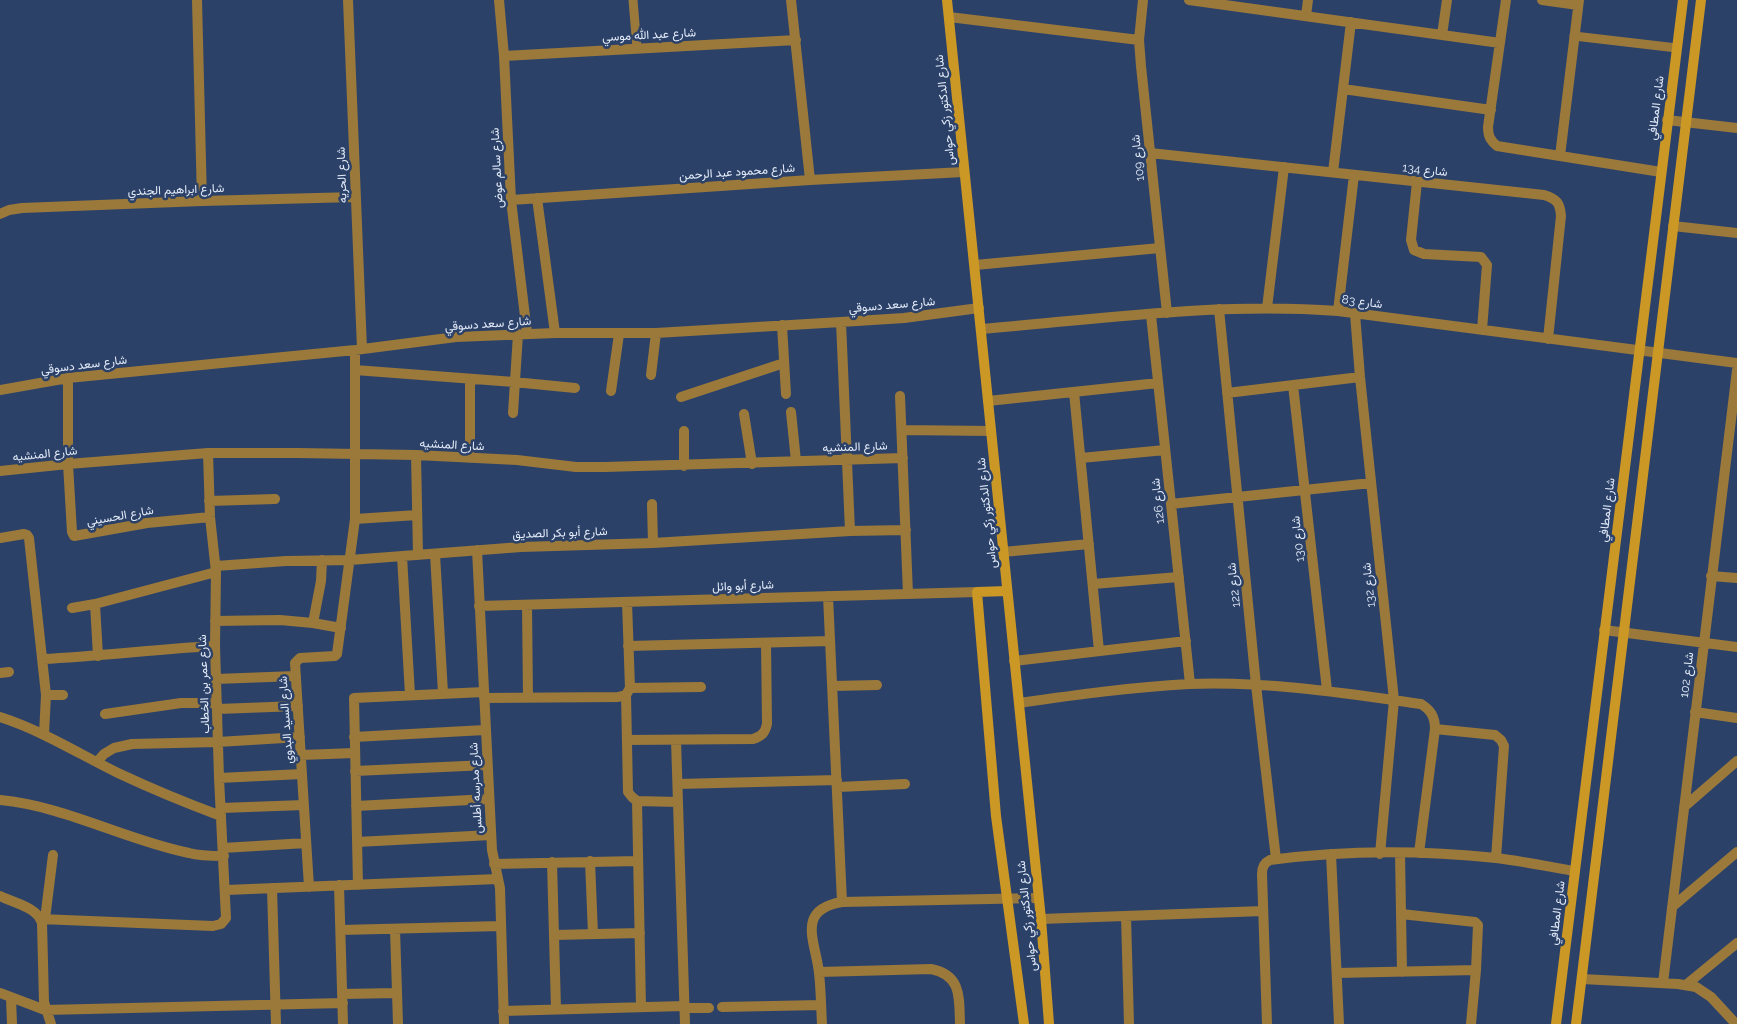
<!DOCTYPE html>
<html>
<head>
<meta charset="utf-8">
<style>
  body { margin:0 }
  canvas { display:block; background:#2c4168 }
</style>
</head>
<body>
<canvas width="1737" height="1024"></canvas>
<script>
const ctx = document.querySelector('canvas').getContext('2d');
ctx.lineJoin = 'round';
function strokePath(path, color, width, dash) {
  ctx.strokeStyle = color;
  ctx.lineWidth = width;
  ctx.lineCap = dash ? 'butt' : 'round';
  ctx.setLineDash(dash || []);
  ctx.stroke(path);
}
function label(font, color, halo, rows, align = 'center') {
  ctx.font = font + ' Raleway,Vazirmatn,sans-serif';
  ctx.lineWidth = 5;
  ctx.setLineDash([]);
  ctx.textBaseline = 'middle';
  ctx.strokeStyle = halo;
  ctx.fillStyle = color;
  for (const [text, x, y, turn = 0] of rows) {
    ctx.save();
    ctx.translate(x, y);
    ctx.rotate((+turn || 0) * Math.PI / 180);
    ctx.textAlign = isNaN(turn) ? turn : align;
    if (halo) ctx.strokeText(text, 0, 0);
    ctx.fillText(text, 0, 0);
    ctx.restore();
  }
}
const lane = new Path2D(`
  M633,0l4,48
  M1574,36l103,12`);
const street = new Path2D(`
  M197,0l5,201
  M348,0l14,349
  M499,0l5,56 7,144 16,133
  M791,0l19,180
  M1143,0l-4,40 2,26 26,247
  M1189,0l311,43
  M1506,0l-18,127c0,9 2,13 9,19l164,26
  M1542,0l36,5
  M1306,16l2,-16
  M949,17l190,23
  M1442,35l5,-35
  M504,56l292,-16
  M1343,89l148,21
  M1667,120l70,8
  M1150,153l394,42c13,4 16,8 17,21l-13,123
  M1560,156l19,-156
  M1333,172l18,-150
  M1417,182l-6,58 3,10 10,4 57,3 6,8 -5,65
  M537,198l18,135
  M511,200l299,-20 154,-8
  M0,214l9,-4 13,-2 180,-7 153,-4
  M1673,226l64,7
  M975,265l185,-17
  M1267,308l17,-141
  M1219,309l37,376 20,174
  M1338,311l16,-136
  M1355,314l5,63 34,323 -14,154
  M1151,315l39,369
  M841,322l9,209
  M782,325l4,69
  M981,329c119,-10 238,-27 357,-18l399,52
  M355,370l159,12 61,6
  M651,375l5,-42
  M68,378v86l4,68 2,4 73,-13 63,-6
  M470,379v79
  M1293,385l34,305
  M0,390l68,-12 287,-28 101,-13 99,-4h101l185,-11 63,-4 75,-10
  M611,391l8,-57
  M1074,392l25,259
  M1227,393l133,-16
  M900,396l8,198
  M681,397l103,-34
  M988,401l170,-18
  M791,412l5,49
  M513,413l5,-79
  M744,414l8,50
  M902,430l89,1
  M684,431v35
  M416,455l2,100
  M1081,458l84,-8
  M0,471l68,-7 140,-11h90l118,2 101,5 59,7h29l298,-9
  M209,501l66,-2
  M652,504l1,39
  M1171,504l200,-21
  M355,519l62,-4
  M0,538l24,-4 3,1 2,3 17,157 -2,39
  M477,550l15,300 8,38 4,136
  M1003,552l86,-8
  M435,554l8,139
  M402,556l8,139
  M216,566l70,-5 64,-1 171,-13 132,-4 197,-12 56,-1
  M1711,576l26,2
  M1093,584l86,-7
  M828,596l14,306
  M95,604l3,52
  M527,605l1,93
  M479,606l498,-14
  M72,608l23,-4 121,-32
  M215,621l65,-1 33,3 28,5
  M313,623l8,-42 1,-21
  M1604,630l133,17
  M628,646l202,-5
  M43,659c58,-3 115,-10 172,-13
  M1014,661l172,-20
  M0,673l9,-1
  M216,679l80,-3
  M833,686l44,-1
  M630,688l71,-1
  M46,695h17
  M626,695l2,97 4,5 5,4 41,1
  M484,698l134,-1 8,-2 4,-7 -3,-86
  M1019,703c56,-8 113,-16 170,-19 78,-3 155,9 232,20 10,6 14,13 14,25l-16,124
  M218,709l80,-3
  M1695,712l42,6
  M105,714l76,-11h36
  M0,717c41,13 79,37 118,56 34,16 68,30 103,43
  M1435,729l60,6 6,5 3,6 -8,112
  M354,737l131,-7
  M627,740l126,-1c9,-3 12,-6 14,-15l-1,-81
  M676,740l9,284
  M301,755l54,-2
  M97,762l7,-8 10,-6 18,-4 86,-2 82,-5
  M355,771l132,-6
  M219,778l83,-4
  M678,784l159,-4
  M838,787l67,-3
  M0,800c65,6 125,40 189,53 11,3 23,3 35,3
  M637,801l4,206
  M356,806l133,-7
  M1684,807l53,-46
  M221,808l83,-3
  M357,842l134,-7
  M223,848l83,-5
  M1400,853l2,119
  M1331,854l8,170
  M590,861l3,73
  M552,862l4,147
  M494,864l144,-3
  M339,885l4,139
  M358,885l-4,-187 130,-6
  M309,887l-14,-224 5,-5 35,-2 2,-2 18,-135v-169
  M272,888l4,136
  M226,890l272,-11
  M0,896c14,7 37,11 42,27l2,79 7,22
  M1672,907l65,-55
  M1401,914l74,8 3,3 -2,45 -5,54
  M1126,917l3,107
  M40,919l173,7 8,-2 5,-6 -7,-140 -4,-132 1,-74 -6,-55 -2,-64
  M45,919l8,-64
  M1041,919l222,-8
  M395,929l3,95
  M341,930l160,-4
  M554,935l86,-2
  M819,972l112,-3c31,6 28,29 29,55
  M1337,973l139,-3
  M1582,979l96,5 18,3 15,10 25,27
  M1663,983l74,-613
  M1687,984l50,-41
  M0,993l45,17 298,-7
  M342,994l55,-1
  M11,998l1,26
  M722,1007l99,-2
  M684,1008h25
  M503,1011l181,-5
  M822,1024c-1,-17 -1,-34 -3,-51 -3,-31 -24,-63 23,-71l196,-4
  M1267,1024l-5,-150c0,-7 2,-11 8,-14 74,-10 151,-10 226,-2 26,3 53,9 79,13`);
const secondary = new Path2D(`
  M947,0l94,919 8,105
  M1007,591l-30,1 19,224 28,208
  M1556,1024l127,-1024
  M1576,1024l125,-1024`);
const streetNames = [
  ["شارع عبد الله موسي",649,35,-3],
  ["شارع المطافي",1656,108,-83],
  ["شارع الدكتور زكي حواس",945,110,-96],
  ["شارع 109",1138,158,-96],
  ["شارع سالم عوض",497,168,-93],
  ["شارع 134",1425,170,6],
  ["شارع محمود عبد الرحمن",737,172,-4],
  ["شارع الحريه",342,175,-92],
  ["شارع ابراهيم الجندي",176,190,-2],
  ["شارع 83",1362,302,7],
  ["شارع سعد دسوقي",892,305,-5],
  ["شارع سعد دسوقي",488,324,-4],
  ["شارع سعد دسوقي",84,365,-7],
  ["شارع المنشيه",452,445,3],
  ["شارع المنشيه",855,447,-2],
  ["شارع المنشيه",45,454,-6],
  ["شارع 126",1158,501,-96],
  ["شارع المطافي",1607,510,-83],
  ["شارع الدكتور زكي حواس",987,513,-96],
  ["شارع الحسيني",120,516,-10],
  ["شارع أبو بكر الصديق",560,533,-2],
  ["شارع 130",1298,539,-96],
  ["شارع 122",1234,585,-96],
  ["شارع 132",1369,585,-96],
  ["شارع أبو وائل",743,586,-2],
  ["شارع 102",1687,675,-83],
  ["شارع عمر بن الخطاب",204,684,-92],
  ["شارع السيد البدوي",286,720,-94],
  ["شارع مدرسه أطلس",476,788,-93],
  ["شارع المطافي",1557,913,-83],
  ["شارع الدكتور زكي حواس",1027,916,-96]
];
strokePath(lane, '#9a793b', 9);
strokePath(street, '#9a793b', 10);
strokePath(secondary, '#cb9725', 10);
label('12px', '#e3ecfa', '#2c4168', streetNames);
</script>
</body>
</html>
